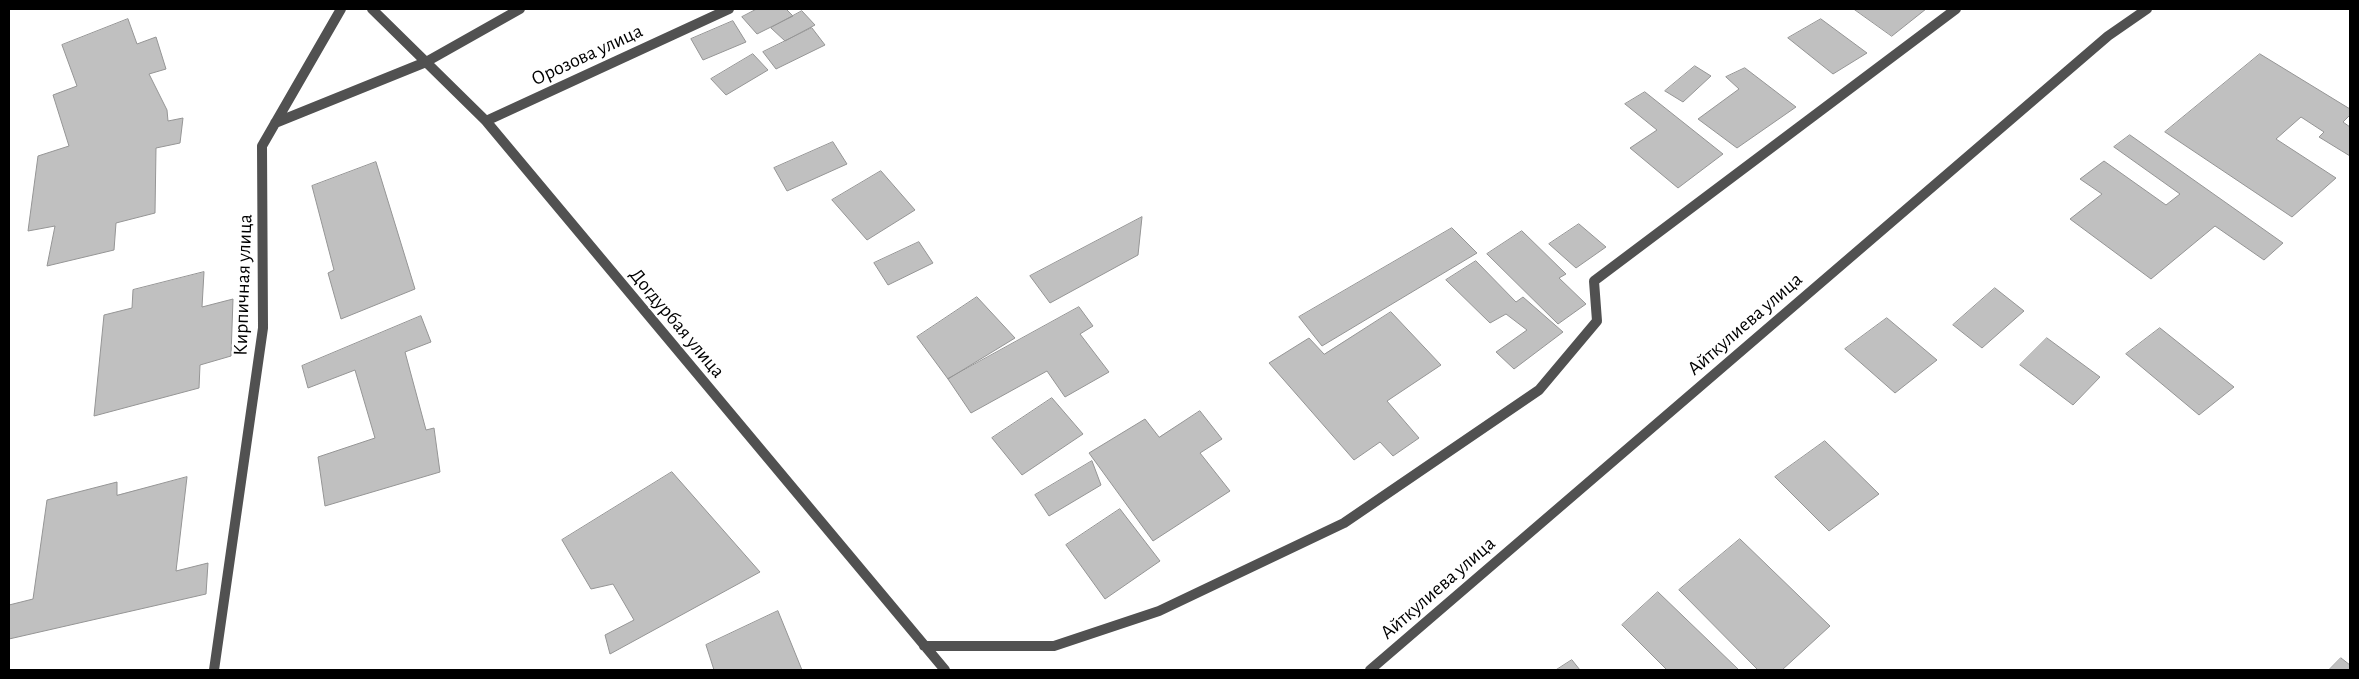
<!DOCTYPE html>
<html>
<head>
<meta charset="utf-8">
<style>
  body { margin:0 }
  #map { position:relative; width:2359px; height:679px; overflow:hidden; background:#fff; font-family:"Alegreya Sans",sans-serif }
  canvas { display:block }
  .frame { position:absolute; inset:0; border:10px solid #000; pointer-events:none }
</style>
</head>
<body>
<div id="map">
<canvas width="2359" height="679"></canvas>
<div class="frame"></div>
</div>
<script>
const ctx = document.querySelector('canvas').getContext('2d');
ctx.lineJoin = 'round';
function paint(path, color) {
  ctx.fillStyle = color;
  ctx.fill(path, 'evenodd');
}
function strokePath(path, color, width, dash) {
  ctx.strokeStyle = color;
  ctx.lineWidth = width;
  ctx.lineCap = dash ? 'butt' : 'round';
  ctx.setLineDash(dash || []);
  ctx.stroke(path);
}
function label(font, color, halo, rows, align = 'center') {
  ctx.font = font + ' "Alegreya Sans",sans-serif';
  ctx.lineWidth = 4.5;
  ctx.setLineDash([]);
  ctx.textBaseline = 'middle';
  ctx.strokeStyle = halo;
  ctx.fillStyle = color;
  for (const [text, x, y, turn = 0] of rows) {
    ctx.save();
    ctx.translate(x, y);
    ctx.rotate((+turn || 0) * Math.PI / 180);
    ctx.textAlign = isNaN(turn) ? turn : align;
    if (halo) ctx.strokeText(text, 0, 0);
    ctx.fillText(text, 0, 0);
    ctx.restore();
  }
}
const building = new Path2D(`
  M757,9h29l7,7 -36,18 -15,-17z
  M1854,9h72l-34,27z
  M802,11l13,14 -30,16 -14,-13z
  M128,19l9,25 19,-7 10,32 -17,5 18,36 1,11 15,-3 -3,25 -24,5 -1,65 -39,10 -2,27 -67,16 8,-40 -27,5 10,-75 31,-10 -16,-51 24,-9 -15,-41z
  M1821,19l46,34 -34,21 -45,-36z
  M733,21l13,21 -43,18 -12,-21z
  M812,28l13,17 -49,24 -13,-17z
  M753,54l15,16 -42,25 -15,-16z
  M2260,54l90,55v6l-7,7 7,5v29l-31,-19 5,-5 -23,-15 -25,22 60,39 -44,39 -127,-85z
  M1695,66l16,10 -28,26 -18,-11z
  M1745,68l51,39 -59,41 -39,-29 41,-30 -13,-12z
  M1645,92l78,62 -45,34 -48,-40 27,-18 -32,-26z
  M2130,135l153,108 -19,17 -49,-34 -64,53 -81,-60 32,-25 -22,-15 24,-18 62,44 14,-11 -66,-47z
  M833,142l14,22 -60,27 -13,-23z
  M376,162l39,127 -74,30 -13,-46 6,-3 -22,-84z
  M881,171l34,39 -48,30 -35,-40z
  M1142,217l-4,38 -88,48 -20,-27z
  M1579,224l27,23 -30,21 -27,-24z
  M1452,228l25,25 -155,93 -23,-29z
  M1522,231l44,43 -7,4 27,26 -28,20 -71,-70z
  M919,242l14,21 -45,22 -14,-22z
  M1476,261l40,41 7,-5 40,35 -49,37 -18,-17 31,-22 -21,-16 -16,9 -44,-43z
  M204,272l-2,35 31,-8 -2,57 -31,9 -1,23 -105,28 10,-101 28,-7 1,-18z
  M1995,288l29,23 -42,37 -29,-23z
  M977,297l38,41 -67,41 -31,-42z
  M1079,307l14,19 -13,8 29,38 -44,25 -18,-26 -76,42 -23,-34z
  M1391,312l50,53 -54,36 32,37 -26,18 -13,-14 -26,18 -85,-97 40,-25 15,16z
  M421,316l10,26 -26,10 21,78 8,-2 6,44 -115,34 -7,-49 57,-19 -20,-68 -47,18 -6,-22z
  M1887,318l50,42 -42,33 -50,-44z
  M2160,328l74,59 -35,28 -73,-61z
  M2047,338l53,39 -27,28 -53,-40z
  M1052,398l31,36 -61,41 -30,-37z
  M1200,411l22,28 -22,14 30,38 -77,50 -64,-88 56,-34 14,18z
  M1825,441l54,53 -50,37 -54,-54z
  M1092,461l9,24 -52,31 -14,-21z
  M672,472l88,100 -150,82 -5,-19 29,-15 -21,-36 -22,5 -29,-49z
  M187,477l-11,94 32,-8 -2,31 -197,45v-34l24,-6 14,-99 70,-18v13z
  M1120,509l40,52 -55,38 -39,-54z
  M1740,539l90,87 -48,44h-24l-79,-80z
  M1658,592l81,78h-72l-45,-45z
  M778,611l24,59h-88l-8,-25z
  M2341,658l9,7v5h-21z
  M1572,660l8,10h-24z`);
const minor = new Path2D(`
  M372,9l114,112 459,549
  M486,121l243,-112
  M275,123l151,-61 94,-53
  M924,646h130l105,-35 185,-88 195,-133 58,-69 -3,-40 362,-272
  M214,670l49,-342 -1,-182 79,-137
  M1370,670l738,-634 39,-27`);
const streetNames = [
  ["Орозова улица",587,55,-25],
  ["Кирпичная улица",243,285,-88],
  ["Догдурбая улица",677,323,50],
  ["Айткулиева улица",1745,324,-41],
  ["Айткулиева улица",1438,588,-41]
];
paint(building, '#c0c0c0');
strokePath(building, '#959595', 1);
strokePath(minor, '#515151', 10);
label('20px', '#000', '#fff', streetNames);
</script>
</body>
</html>
